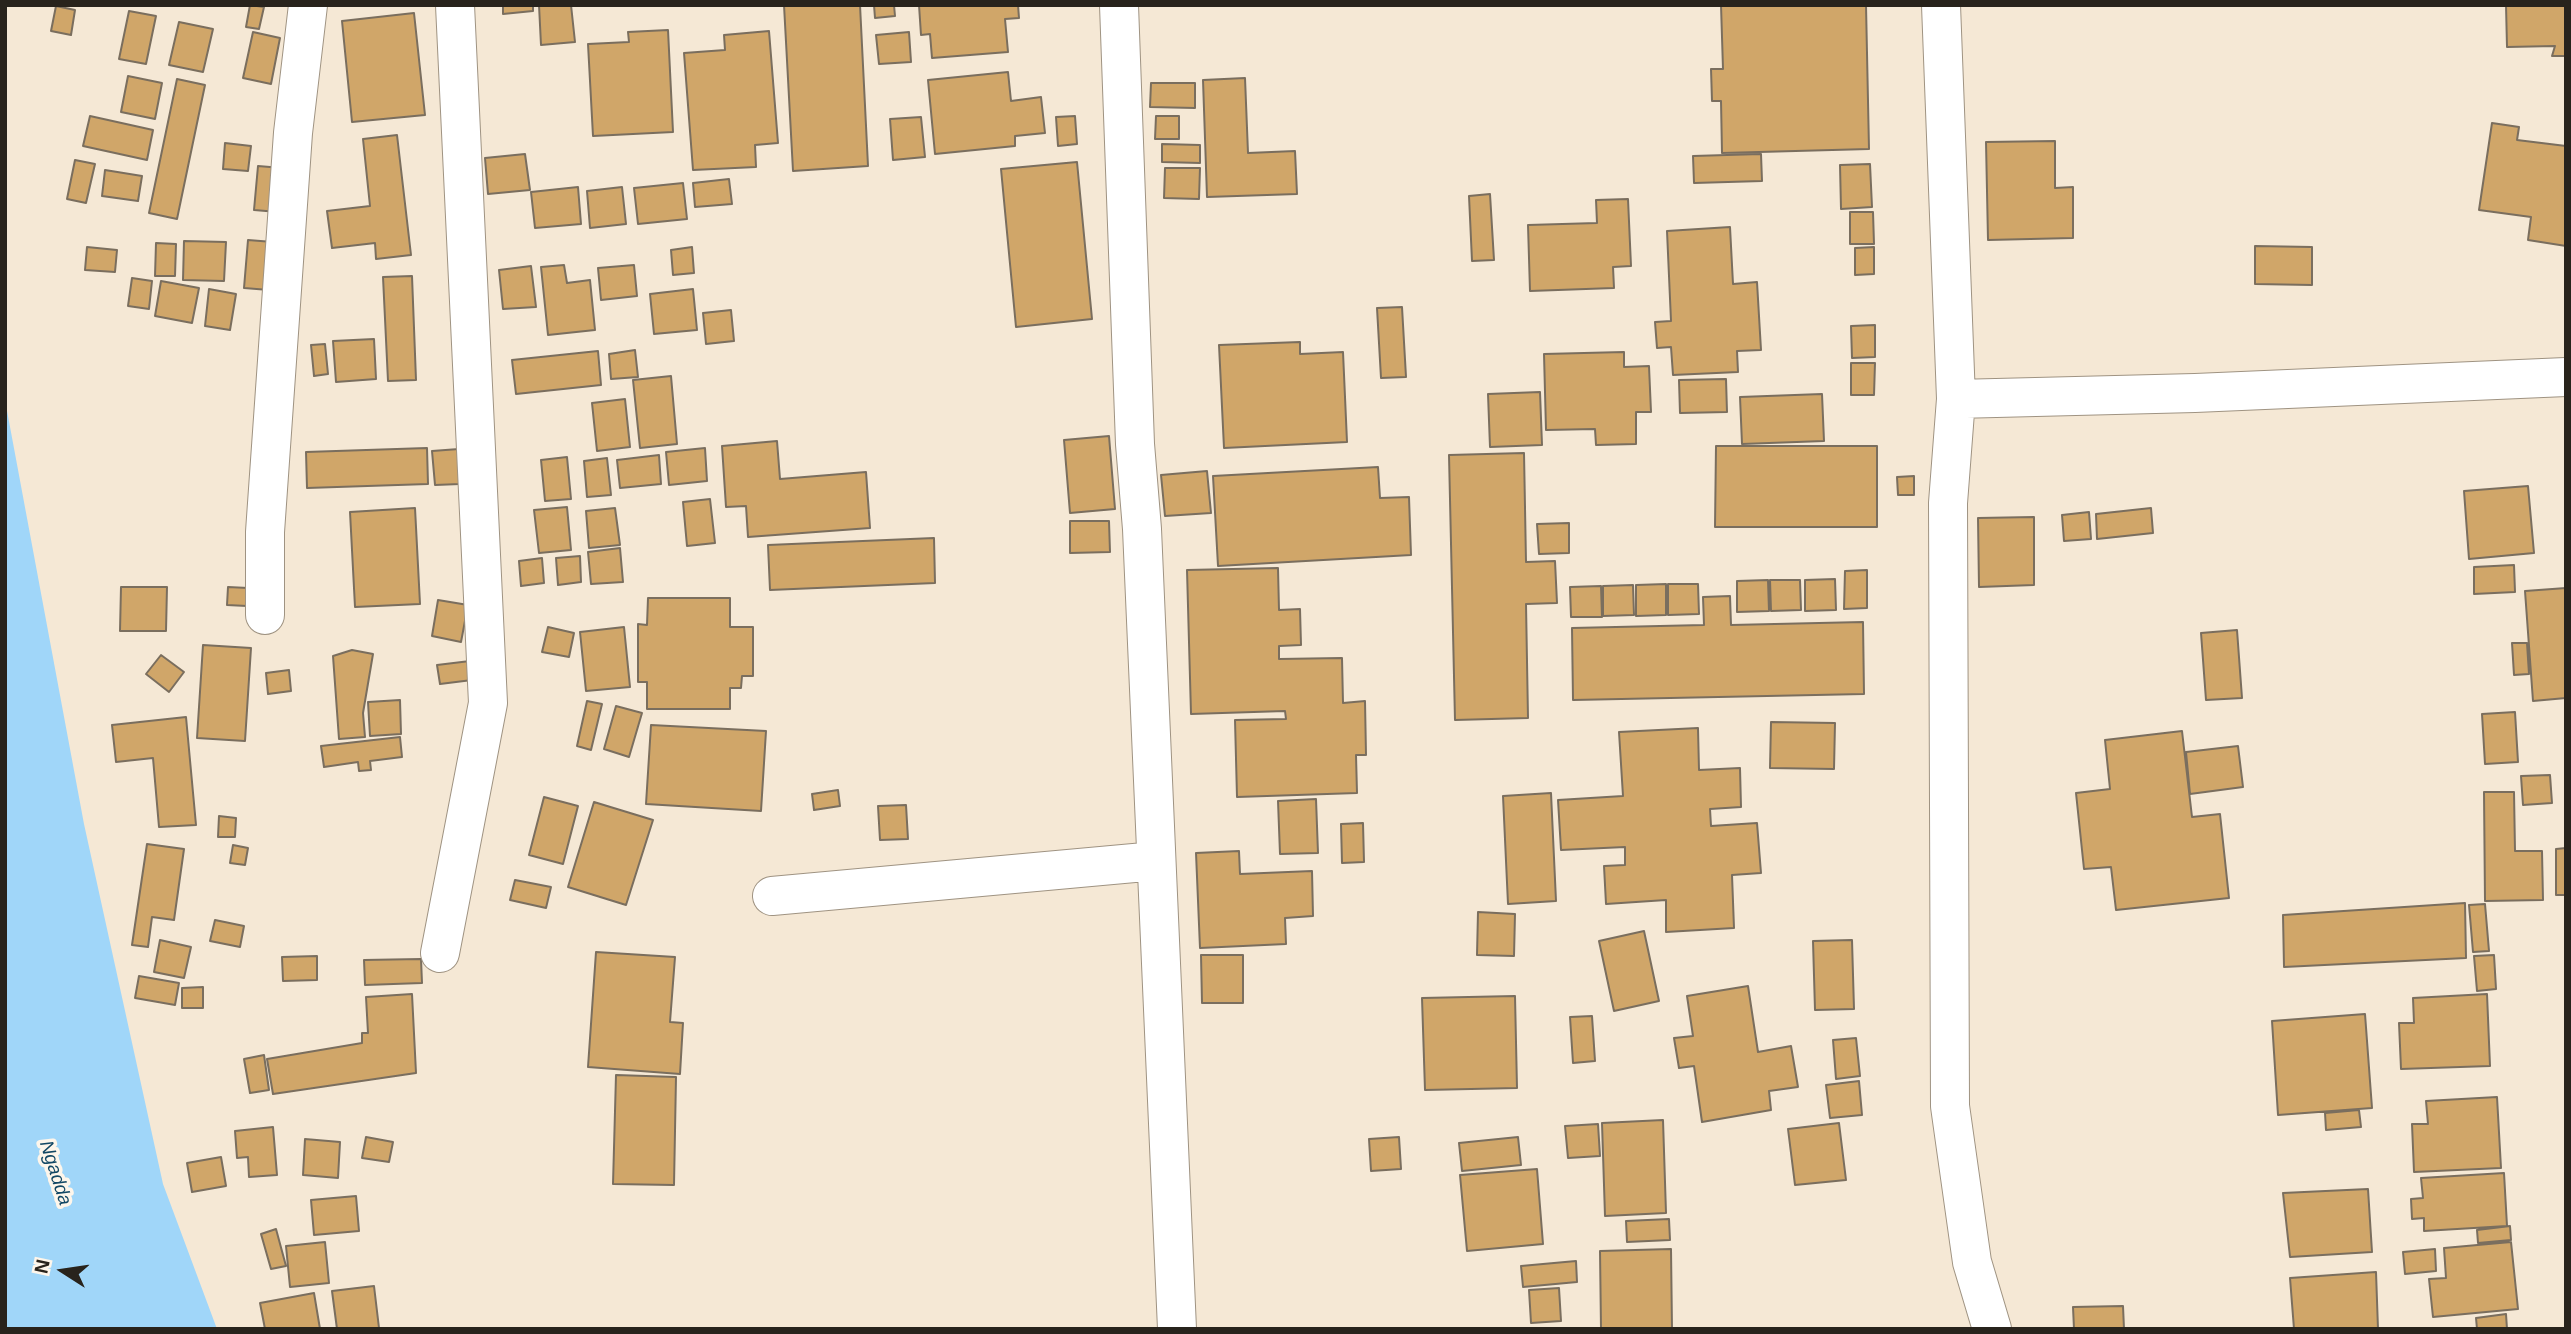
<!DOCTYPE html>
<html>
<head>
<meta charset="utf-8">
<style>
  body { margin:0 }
  #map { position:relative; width:2571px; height:1334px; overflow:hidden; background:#f5e8d5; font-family:Arial,sans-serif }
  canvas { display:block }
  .frame { position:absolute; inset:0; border:7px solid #28231c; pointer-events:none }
  .north { position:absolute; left:28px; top:1236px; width:70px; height:70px; -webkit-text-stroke:5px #fef6eb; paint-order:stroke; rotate:282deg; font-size:19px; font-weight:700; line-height:28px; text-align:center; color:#28231c }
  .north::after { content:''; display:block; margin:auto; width:24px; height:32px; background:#28231c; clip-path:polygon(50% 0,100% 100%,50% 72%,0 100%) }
</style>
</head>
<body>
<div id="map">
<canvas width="2571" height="1334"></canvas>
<div class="frame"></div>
<div class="north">N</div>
</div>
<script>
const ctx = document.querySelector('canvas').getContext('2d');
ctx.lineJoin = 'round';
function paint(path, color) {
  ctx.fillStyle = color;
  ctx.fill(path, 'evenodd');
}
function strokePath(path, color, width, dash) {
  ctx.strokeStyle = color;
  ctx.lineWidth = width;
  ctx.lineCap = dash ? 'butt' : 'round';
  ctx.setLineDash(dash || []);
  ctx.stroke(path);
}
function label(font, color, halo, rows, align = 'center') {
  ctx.font = font + ' Arial,sans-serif';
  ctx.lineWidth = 7;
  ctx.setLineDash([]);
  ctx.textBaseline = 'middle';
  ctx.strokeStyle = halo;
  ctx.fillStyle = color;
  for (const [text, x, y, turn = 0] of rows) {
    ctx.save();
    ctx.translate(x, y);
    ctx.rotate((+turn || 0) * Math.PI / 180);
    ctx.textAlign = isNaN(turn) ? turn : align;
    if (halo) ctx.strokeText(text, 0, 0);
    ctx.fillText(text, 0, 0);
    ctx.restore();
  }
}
const water = new Path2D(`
  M5,400l79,424 79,360 54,145h-212z`);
const building = new Path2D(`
  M250,5l14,2 -5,22 -13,-2z
  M503,5h30v6l-30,3z
  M539,5h32l4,37 -34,3z
  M784,5h76l8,161 -75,5z
  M874,5h20l1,11 -20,2z
  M919,5h99l1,13 -14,1 3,33 -76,6 -2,-24 -9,1z
  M1721,5h145l3,144 -147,4 -1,-52h-9l-1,-32h12z
  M2506,5h60v51h-14l3,-10 -48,1z
  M56,6l19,4 -4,25 -20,-4z
  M129,11l27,5 -10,48 -27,-5z
  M414,13l11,102 -73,7 -10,-101z
  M179,22l34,7 -10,43 -34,-7z
  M668,30l5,102 -80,4 -5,-92 41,-2 -1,-10z
  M769,31l9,112 -23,2 1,22 -63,3 -9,-117 41,-3 -1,-15z
  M253,32l27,6 -9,46 -28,-6z
  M909,32l2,30 -32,2 -3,-29z
  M1008,72l3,29 30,-4 4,36 -30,3v10l-80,8 -7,-74z
  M128,76l34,7 -7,36 -34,-7z
  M1245,78l3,75 47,-2 2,43 -90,3 -4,-117z
  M177,79l28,6 -28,134 -28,-6z
  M1151,83h44v25l-45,-1z
  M90,116l63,14 -6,30 -64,-14z
  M1075,116l2,28 -19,2 -2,-29z
  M1156,116h23v23h-24z
  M921,117l4,40 -32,3 -3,-41z
  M2492,123l27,4 -2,13 49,6v100l-38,-6 3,-23 -52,-7z
  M397,135l14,120 -35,4 -1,-16 -43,5 -5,-37 43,-5 -7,-67z
  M2055,141v47l18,-1v51l-85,2 -2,-98z
  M225,143l26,3 -3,25 -25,-2z
  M1162,144l38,1v18l-38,-1z
  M525,154l5,36 -42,4 -3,-36z
  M1761,154l1,27 -68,2 -1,-27z
  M75,160l20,4 -9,39 -19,-4z
  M1077,162l15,157 -76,8 -15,-158z
  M1870,164l2,43 -31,2 -1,-44z
  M258,166l24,2 -4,44 -24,-2z
  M1165,168h35l-1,31 -35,-1z
  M105,170l37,6 -4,25 -36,-5z
  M729,179l3,25 -37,3 -2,-24z
  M683,183l4,36 -49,5 -4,-36z
  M578,187l3,37 -46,4 -4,-36z
  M622,187l4,37 -36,4 -3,-37z
  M1490,194l4,66 -22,1 -3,-65z
  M1628,199l3,67 -18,1 1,21 -84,3 -2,-66 69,-2 -1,-23z
  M1850,212h23l1,32h-24z
  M1730,227l3,57 24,-2 4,68 -24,1 1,21 -65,3 -2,-28 -14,1 -2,-26 16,-1 -4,-90z
  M248,240l25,2 -4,48 -25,-2z
  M184,241l42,1 -2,39 -41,-1z
  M156,243l20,1 -1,32h-20z
  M2255,246l57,1v38l-57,-1z
  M87,247l30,3 -2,22 -30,-2z
  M692,247l2,26 -21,2 -2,-25z
  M1874,247v27l-19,1v-27z
  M564,265l3,18 23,-3 5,50 -47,5 -7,-68z
  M634,265l3,31 -36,4 -3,-32z
  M531,266l5,41 -33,2 -4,-39z
  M412,276l4,104 -28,1 -5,-104z
  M132,278l20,3 -3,28 -21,-3z
  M161,281l38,7 -7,35 -37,-7z
  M209,289l27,5 -6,36 -25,-4z
  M693,289l4,41 -43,4 -4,-40z
  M1402,307l4,70 -25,1 -4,-70z
  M731,310l3,31 -28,3 -3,-31z
  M1875,325v32l-23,1 -1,-32z
  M374,339l2,40 -40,3 -3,-41z
  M1300,342v12l43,-2 4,90 -123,6 -5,-103z
  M325,344l3,30 -14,2 -3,-31z
  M635,350l3,27 -27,2 -2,-25z
  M598,351l3,34 -85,9 -4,-34z
  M1624,352v15l25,-1 2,46h-15v32l-40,1 -1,-16 -49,1 -2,-76z
  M1851,363h24l-1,32h-23z
  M671,376l6,68 -37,4 -7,-68z
  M1726,379l1,33 -47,1 -1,-33z
  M1540,392l2,53 -52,2 -2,-53z
  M1822,394l2,47 -82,3 -2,-47z
  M625,399l5,48 -33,4 -5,-48z
  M1109,436l6,73 -45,4 -6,-73z
  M777,441l3,38 86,-7 4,56 -122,9 -2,-31 -20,1 -4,-61z
  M1716,446h161v81h-162z
  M427,448l1,36 -121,4 -1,-36z
  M705,448l2,33 -38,4 -3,-33z
  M459,449l1,35 -25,1 -3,-34z
  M1524,453l2,109 29,-1 2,42 -31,1 2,114 -73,2 -6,-265z
  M659,455l2,29 -41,4 -3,-28z
  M567,457l4,42 -26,2 -4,-41z
  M607,458l4,37 -24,2 -3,-36z
  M1378,467l2,31 29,-1 2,58 -193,11 -5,-90z
  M1207,471l4,42 -46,3 -4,-41z
  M1914,476v19h-16l-1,-18z
  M2528,486l6,67 -65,6 -5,-68z
  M710,499l5,44 -28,3 -4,-44z
  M567,507l4,43 -32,3 -5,-43z
  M415,508l5,96 -65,3 -5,-95z
  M615,508l5,37 -31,3 -3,-37z
  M2151,508l2,25 -56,6 -1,-25z
  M2089,512l2,27 -27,2 -2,-26z
  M2034,517v68l-55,2 -1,-69z
  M1070,521h39l1,31 -40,1z
  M1569,523v30l-30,1 -2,-30z
  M934,538l1,45 -165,7 -2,-45z
  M620,548l3,34 -32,2 -3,-32z
  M580,556l1,26 -23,3 -2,-27z
  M542,558l2,25 -23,3 -2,-25z
  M2514,565l1,27 -41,2v-27z
  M1278,568l1,42 21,-1 1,36 -22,1v13l63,-1 1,45 22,-2 1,54h-10l1,38 -120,4 -2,-77 51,-1 -1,-8 -94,3 -4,-144z
  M1867,570v38l-23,1 1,-38z
  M1835,579l1,31 -31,1v-31z
  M1768,580l1,31 -32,1v-31z
  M1770,580h30l1,30 -30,1z
  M1666,584v31l-30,1v-31z
  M1668,584h30l1,30 -31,1z
  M1633,585l1,30 -31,1v-30z
  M1601,586l1,31h-31l-1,-30z
  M121,587h46l-1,44h-46z
  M228,587l20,1 -1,18 -20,-1z
  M2566,588v110l-33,3 -8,-110z
  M1730,596l1,29 132,-3 1,72 -291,6 -1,-72 132,-3 -1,-28z
  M648,598h82v29h23v49h-11l-1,12h-11v21h-83v-27h-9v-58l9,1z
  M438,600l30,5 -7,37 -29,-6z
  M548,627l26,6 -5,24 -27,-5z
  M624,627l6,60 -44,4 -6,-59z
  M2237,630l5,68 -36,2 -5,-67z
  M2512,643h15l2,31 -15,1z
  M203,645l48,3 -6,93 -48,-3z
  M352,650l21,4 -10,59 2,24 -26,2 -6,-83z
  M161,655l23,17 -15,20 -23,-18z
  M470,661l2,19 -32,4 -3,-19z
  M289,670l2,21 -23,3 -2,-21z
  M400,700l1,34 -31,2 -2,-34z
  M587,701l15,3 -11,46 -14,-4z
  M616,706l26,7 -13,44 -25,-8z
  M2515,712l3,50 -33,2 -3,-50z
  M186,717l10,108 -37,2 -6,-69 -37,4 -4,-37z
  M1771,722l64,1 -1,46 -64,-1z
  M651,725l115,6 -5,80 -115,-7z
  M1698,728l1,42 41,-2 1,39 -31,2 1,17 46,-3 4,50 -29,2 2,53 -68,4v-32l-60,4 -2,-38 21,-1v-18l-64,3 -3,-50 65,-4 -4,-64z
  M2182,731l10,86 28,-3 9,84 -113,12 -5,-43 -27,2 -8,-76 34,-4 -5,-49z
  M400,737l2,20 -32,4 1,9 -12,1 -1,-9 -34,5 -3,-21z
  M2238,746l5,41 -53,7 -4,-42z
  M2550,775l2,28 -29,2 -2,-29z
  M838,790l2,16 -26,4 -2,-16z
  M2484,792h30l1,59h27l1,49 -58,1z
  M1551,793l5,108 -48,3 -5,-108z
  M544,797l34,9 -15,58 -34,-9z
  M1316,799l2,54 -38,1 -2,-53z
  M594,802l59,18 -27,85 -58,-18z
  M906,805l2,34 -28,1 -2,-34z
  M219,816l17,2 -1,19h-17z
  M1363,823l1,39 -22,1 -1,-39z
  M147,844l37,5 -10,71 -22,-3 -4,30 -16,-2z
  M233,845l15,3 -3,17 -15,-2z
  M2566,848v47h-10v-46z
  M1239,851l1,23 72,-3 1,45 -28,2 1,26 -86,4 -4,-95z
  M515,880l36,7 -5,21 -36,-8z
  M2465,903l1,55 -182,9 -1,-52z
  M2485,904l4,47 -16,1 -4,-47z
  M1478,912l37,2 -1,42 -37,-1z
  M215,920l29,6 -4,21 -30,-6z
  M1644,931l15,70 -45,10 -15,-70z
  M160,940l31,7 -7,31 -30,-6z
  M1852,940l2,69 -39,1 -2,-69z
  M596,952l79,5 -5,65 13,1 -3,51 -92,-7z
  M1201,955h42v48h-41z
  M2494,955l2,34 -19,2 -3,-35z
  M317,956v24l-34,1 -1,-24z
  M421,959l1,24 -57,2 -1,-25z
  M139,976l40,7 -4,22 -40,-7z
  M1748,986l10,66 33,-6 7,41 -29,4 2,19 -69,12 -8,-56 -15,2 -5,-30 19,-2 -6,-40z
  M203,987v21h-21v-20z
  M412,994l4,79 -143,21 -6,-35 95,-16v-10h6l-2,-36z
  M2487,994l3,72 -89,3 -2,-46h15l-1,-25z
  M1515,996l2,92 -92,2 -3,-92z
  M2365,1014l7,94 -94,7 -6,-94z
  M1592,1016l3,45 -22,2 -3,-46z
  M1856,1038l4,38 -24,3 -3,-39z
  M264,1055l5,35 -19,3 -6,-34z
  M616,1075l60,2 -2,108 -61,-1z
  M1859,1081l3,34 -32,3 -4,-33z
  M2497,1097l4,71 -87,4 -2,-48h16l-2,-23z
  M2359,1110l2,17 -35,3 -1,-17z
  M1663,1120l3,93 -61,3 -3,-93z
  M1839,1123l7,57 -51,5 -7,-56z
  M1598,1124l2,32 -32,2 -3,-32z
  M273,1127l4,48 -28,2 -1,-20 -11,1 -2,-27z
  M366,1137l27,5 -4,20 -27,-4z
  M1399,1137l2,32 -30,2 -2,-32z
  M1518,1137l3,28 -59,6 -3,-28z
  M305,1139l35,3 -2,36 -35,-3z
  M221,1157l5,29 -34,6 -5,-29z
  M1537,1169l6,75 -76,7 -7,-76z
  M2504,1173l3,53 -83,5v-13l-12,1 -1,-20 12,-1 -2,-20z
  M2368,1189l4,63 -82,5 -7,-64z
  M356,1196l3,35 -45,4 -3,-35z
  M1669,1219l1,21 -43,2 -1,-21z
  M2510,1226l1,14 -33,3 -1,-13z
  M276,1229l10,37 -15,3 -10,-35z
  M325,1242l4,41 -39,4 -4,-41z
  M2511,1242l7,67 -85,8 -4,-38 17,-1 -2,-30z
  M1671,1249l1,80h-71l-1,-78z
  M2435,1249l1,22 -31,3 -2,-22z
  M1576,1261l1,21 -54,5 -2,-21z
  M2376,1272l2,57h-84l-4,-51z
  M374,1286l5,42 -42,1 -5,-38z
  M1559,1288l2,33 -30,2 -2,-33z
  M314,1293l6,36h-55l-5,-26z
  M2123,1306l1,23h-50l-1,-22z
  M2506,1314l1,15h-30l-1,-11z`);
const minor = new Path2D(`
  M1119,5l16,439 7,85 35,800
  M1941,5l15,394 -8,104 2,603 22,156 20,67
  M1956,399l239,-6 371,-16
  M265,615v-83l28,-399 15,-128
  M772,896l384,-35
  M440,953l48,-250 -33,-698`);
const waterNames = [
  ["Ngadda",55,1173,72]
];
paint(water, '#a0d6f9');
paint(building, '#d0a669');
strokePath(building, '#7a6e5e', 2);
strokePath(minor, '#9f9382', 40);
strokePath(minor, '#fff', 38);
label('italic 19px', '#134865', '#fef6eb', waterNames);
</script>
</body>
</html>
